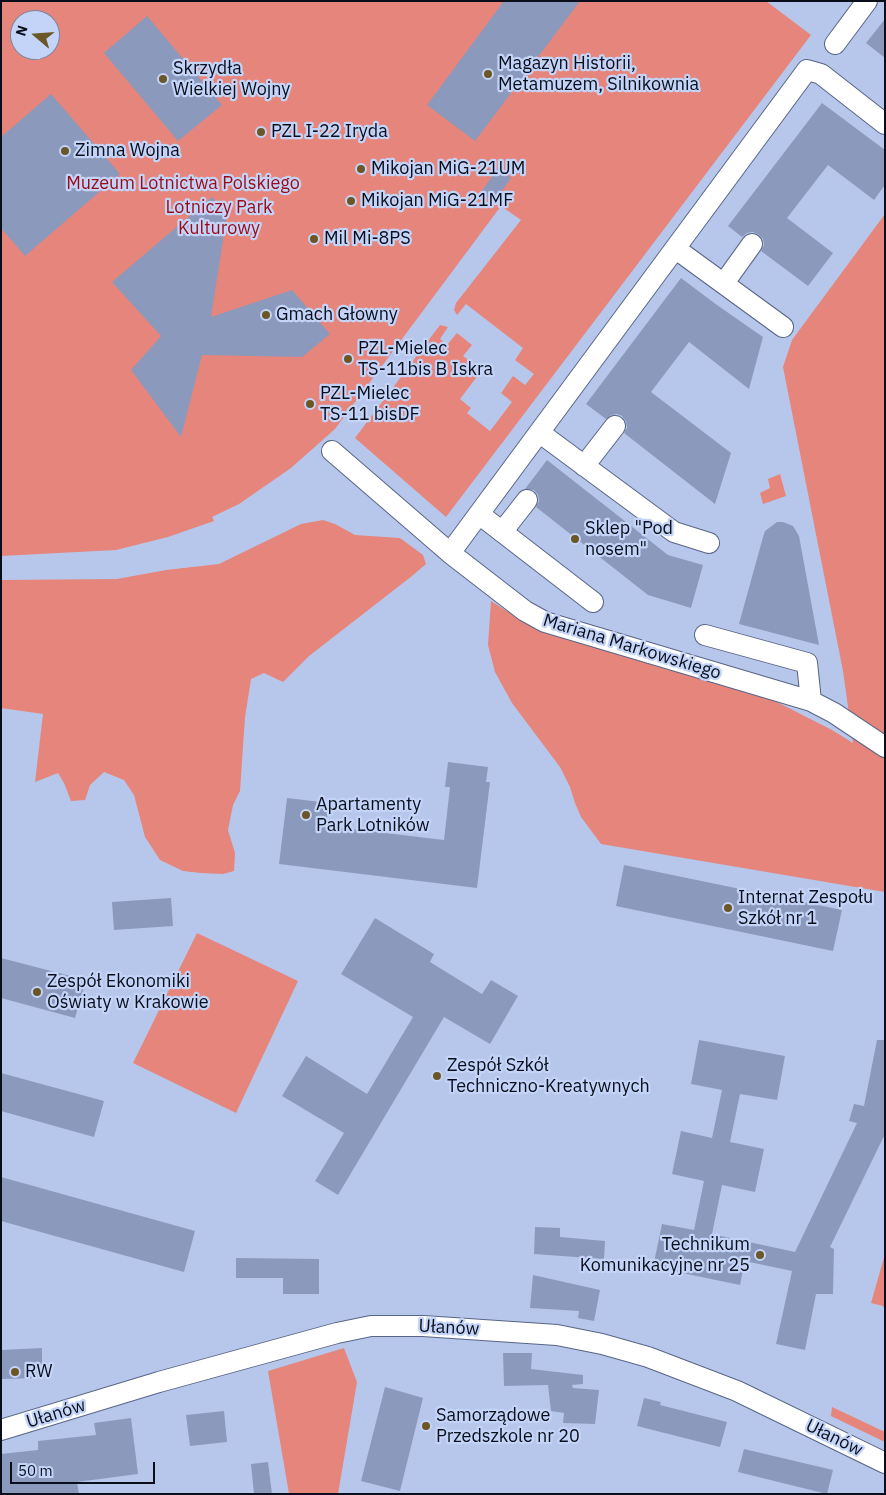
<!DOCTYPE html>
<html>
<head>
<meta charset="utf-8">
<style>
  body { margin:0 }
  #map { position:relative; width:886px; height:1495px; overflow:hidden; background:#b7c7eb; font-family:"IBM Plex Sans",sans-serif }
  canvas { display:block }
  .frame { position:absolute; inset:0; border:2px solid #090e1a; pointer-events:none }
  .north { position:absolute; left:10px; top:10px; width:50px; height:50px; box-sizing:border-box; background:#c4d4f8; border:1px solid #79859f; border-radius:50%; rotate:288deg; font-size:14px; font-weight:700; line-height:20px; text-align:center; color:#090e1a }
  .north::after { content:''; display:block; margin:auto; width:18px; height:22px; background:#6b5625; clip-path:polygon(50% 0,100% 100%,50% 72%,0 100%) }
  .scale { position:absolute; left:10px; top:1462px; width:145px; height:22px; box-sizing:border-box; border:2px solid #090e1a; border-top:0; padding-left:6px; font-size:15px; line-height:18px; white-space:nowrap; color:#090e1a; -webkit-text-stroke:4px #c4d4f8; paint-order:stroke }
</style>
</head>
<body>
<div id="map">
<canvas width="886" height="1495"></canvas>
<div class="frame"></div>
<div class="north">N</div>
<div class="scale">50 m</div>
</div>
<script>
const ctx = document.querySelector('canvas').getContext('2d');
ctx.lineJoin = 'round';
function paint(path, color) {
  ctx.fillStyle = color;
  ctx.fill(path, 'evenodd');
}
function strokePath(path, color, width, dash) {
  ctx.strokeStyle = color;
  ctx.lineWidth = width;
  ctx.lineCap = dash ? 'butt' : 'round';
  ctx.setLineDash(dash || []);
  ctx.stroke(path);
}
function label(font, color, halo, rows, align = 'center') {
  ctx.font = font + ' "IBM Plex Sans",sans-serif';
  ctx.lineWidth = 4.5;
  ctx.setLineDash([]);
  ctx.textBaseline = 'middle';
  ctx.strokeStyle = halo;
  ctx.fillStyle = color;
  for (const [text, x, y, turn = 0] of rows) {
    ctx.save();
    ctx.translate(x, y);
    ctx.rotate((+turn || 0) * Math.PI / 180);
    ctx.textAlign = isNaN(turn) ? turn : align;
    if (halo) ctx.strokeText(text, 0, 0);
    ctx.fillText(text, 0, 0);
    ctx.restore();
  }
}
const green = new Path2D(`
  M1,1h765l45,34 -365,482 -91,-79 85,-113 8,2 -8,12 7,6 10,-12 15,12 -9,11 19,14 -22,29 11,9 -4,5 23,18 22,-29 -11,-9 12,-17 12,9 9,-11 -19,-14 8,-12 -57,-44 -9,11 -3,-5 2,-7 65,-83 -20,-14 -166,223 -44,39 -52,36 -27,13 2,4 -46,16 -52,13 -115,6zM20,20h30v30h-30z
  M885,214v678l-284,-48 -20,-27 -6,-14 -5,-16 -10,-20 -48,-64 -17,-31 -7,-27 3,-44 44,28 228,66 69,35 21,13 -10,-72 -60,-304 9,-27z
  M780,474l6,22 -23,8 -3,-11 10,-5 -2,-9z
  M323,520l12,4 20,11 45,3 23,17 3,9 -14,12 -103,80 -26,26 -19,-9 -13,6 -6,38 -5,74 -7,14 -5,25 7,23 -1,18 -11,3 -22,-1 -18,-2 -23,-11 -15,-23 -11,-42 -10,-15 -20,-8 -14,13 -5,15 -14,1 -7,-18 -6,-10 -23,9 8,-68 -42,-6v-128l116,-1 49,-9 53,-6 82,-40z
  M197,933l101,48 -62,132 -103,-50z
  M885,1254v56l-2,-4 -12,-3z
  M344,1348l13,34 -19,112h-49l-21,-123z
  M832,1407l53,25v10l-54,-26z`);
const building = new Path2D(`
  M504,1h76l-105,140 -48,-36z
  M147,16l75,89 -44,36 -74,-88z
  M885,19v39l-19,-15z
  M51,94l69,80 -95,82 -24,-28v-91z
  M822,103l63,47v35l-11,15 -46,-35 -41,53 46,35 -25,33 -47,-35 3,-6 -1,-6 -4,-4 -6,-3 -6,1 -5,4 -14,-11z
  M498,168l13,10 -17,24 -13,-10z
  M212,197l15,17 -16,103 81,-27 38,44 -28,23 -100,-2 -21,82 -50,-67 30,-34 -49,-54z
  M681,278l36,27 46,32 -14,52 -60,-47 -38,50 80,61 -16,51 -91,-71 3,-5 -1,-6 -4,-6 -5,-2 -6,1 -5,4 -20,-15z
  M547,460l121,95 35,10 -12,43 -43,-13 -112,-88 3,-6 -1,-6 -4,-5 -9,-1z
  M777,522h6l10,4 6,10 20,109 -80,-21 24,-87 2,-6z
  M448,762l40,5 -2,15h4l-13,106 -198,-24 8,-66 42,5 -3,23 118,14 6,-53h-5z
  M624,865l218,45 -9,41 -217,-45z
  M171,898l2,28 -59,4 -2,-28z
  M375,918l59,36 -4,8 52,32 9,-14 27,16 -28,48 -46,-27 -106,178 -23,-14 29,-48 -62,-37 24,-40 61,38 46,-77 -72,-43z
  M1,958l85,22 -11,38 -74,-20z
  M699,1040l86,16 -8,44 -37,-6 -10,48 34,7 -9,43 -33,-7 -10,49 83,18 62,-129 -8,-2 5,-17 10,2 13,-66h8v94l-55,113 4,2 -1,45h-17l-11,56 -29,-6 16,-73 -47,-10 -5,24 -87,-18 9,-43 32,6 10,-49 -32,-7 9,-43 31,7 10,-48 -31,-6z
  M1,1073l103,28 -10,36 -93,-26z
  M1,1177l194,54 -11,41 -183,-51z
  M535,1227l25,1v9l45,4 -1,18 -70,-5z
  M236,1258l83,1v35h-36v-16h-47z
  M533,1275l67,15 -6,31 -16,-3 1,-7 -49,-3z
  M42,1348v30l-41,1v-29z
  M503,1353h29l-1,16 52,6v9l-11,1 1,3 26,2 -4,34 -32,-1 1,-10 -13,-2 -3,-26 -44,1z
  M385,1387l38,11 -23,93 -39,-10z
  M644,1398l17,4 -1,3 67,17 -7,25 -83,-21z
  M224,1411l3,31 -37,4 -4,-31z
  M131,1418l7,56 -61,8 2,12h-78v-40l37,-4v-9l58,-6 -2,-12z
  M744,1449l89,21 -6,24 -89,-22z
  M268,1462l4,32h-18l-3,-30z`);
const street = new Path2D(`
  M835,44l32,-43
  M676,249l107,78
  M724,283l28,-39
  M540,433l134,99 35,11
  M332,451l118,102 75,58 20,11 266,79 23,12 51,34
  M584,466l31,-40
  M479,514l114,88
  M502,532l25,-32
  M450,553l357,-483 14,4 64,50
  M705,635l102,28 4,38
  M1,1430l158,-48 178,-49 34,-7h52l134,9 45,9 46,13 89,34 148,72`);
const markers = [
  [488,74,5,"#6b5625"],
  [163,79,5,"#6b5625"],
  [261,132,5,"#6b5625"],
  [65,151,5,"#6b5625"],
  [361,169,5,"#6b5625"],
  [351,201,5,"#6b5625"],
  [314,239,5,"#6b5625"],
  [266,315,5,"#6b5625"],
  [348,359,5,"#6b5625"],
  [310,404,5,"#6b5625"],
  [575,539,5,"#6b5625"],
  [306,815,5,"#6b5625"],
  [728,908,5,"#6b5625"],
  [37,992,5,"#6b5625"],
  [437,1076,5,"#6b5625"],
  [760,1255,5,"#6b5625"],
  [15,1372,5,"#6b5625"],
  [426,1426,5,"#6b5625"]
];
const poiNames = [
  ["Magazyn Historii,",498,64],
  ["Metamuzem, Silnikownia",498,85],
  ["Skrzydła",173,69],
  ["Wielkiej Wojny",173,90],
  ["PZL I-22 Iryda",271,132],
  ["Zimna Wojna",75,151],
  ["Mikojan MiG-21UM",371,169],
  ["Mikojan MiG-21MF",361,201],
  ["Mil Mi-8PS",324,239],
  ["Gmach Głowny",276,315],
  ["PZL-Mielec",358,349],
  ["TS-11bis B Iskra",358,370],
  ["PZL-Mielec",320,394],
  ["TS-11 bisDF",320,415],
  ["Sklep \"Pod",585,529],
  ["nosem\"",585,550],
  ["Apartamenty",316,805],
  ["Park Lotników",316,826],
  ["Internat Zespołu",738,898],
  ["Szkół nr 1",738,919],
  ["Zespół Ekonomiki",47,982],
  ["Oświaty w Krakowie",47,1003],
  ["Zespół Szkół",447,1066],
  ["Techniczno-Kreatywnych",447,1087],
  ["Technikum",750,1245,"right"],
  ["Komunikacyjne nr 25",750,1266,"right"],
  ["RW",25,1372],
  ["Samorządowe",436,1416],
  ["Przedszkole nr 20",436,1437]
];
const parkNames = [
  ["Muzeum Lotnictwa Polskiego",183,184],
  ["Lotniczy Park",219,208],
  ["Kulturowy",219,229]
];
const streetNames = [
  ["Mariana Markowskiego",632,647,17],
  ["Ułanów",449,1328,3],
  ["Ułanów",56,1414,-17],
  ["Ułanów",834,1438,26]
];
paint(green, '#e6857b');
paint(building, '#8b9abc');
strokePath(street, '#586585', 22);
strokePath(street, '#fff', 20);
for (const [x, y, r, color] of markers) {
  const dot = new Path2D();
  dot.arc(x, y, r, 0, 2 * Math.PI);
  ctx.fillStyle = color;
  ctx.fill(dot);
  strokePath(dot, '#c4d4f8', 2);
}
label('18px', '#090e1a', '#c4d4f8', poiNames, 'left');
label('18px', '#9a0a14', '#c4d4f8', parkNames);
label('18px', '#090e1a', '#c4d4f8', streetNames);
</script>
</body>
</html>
